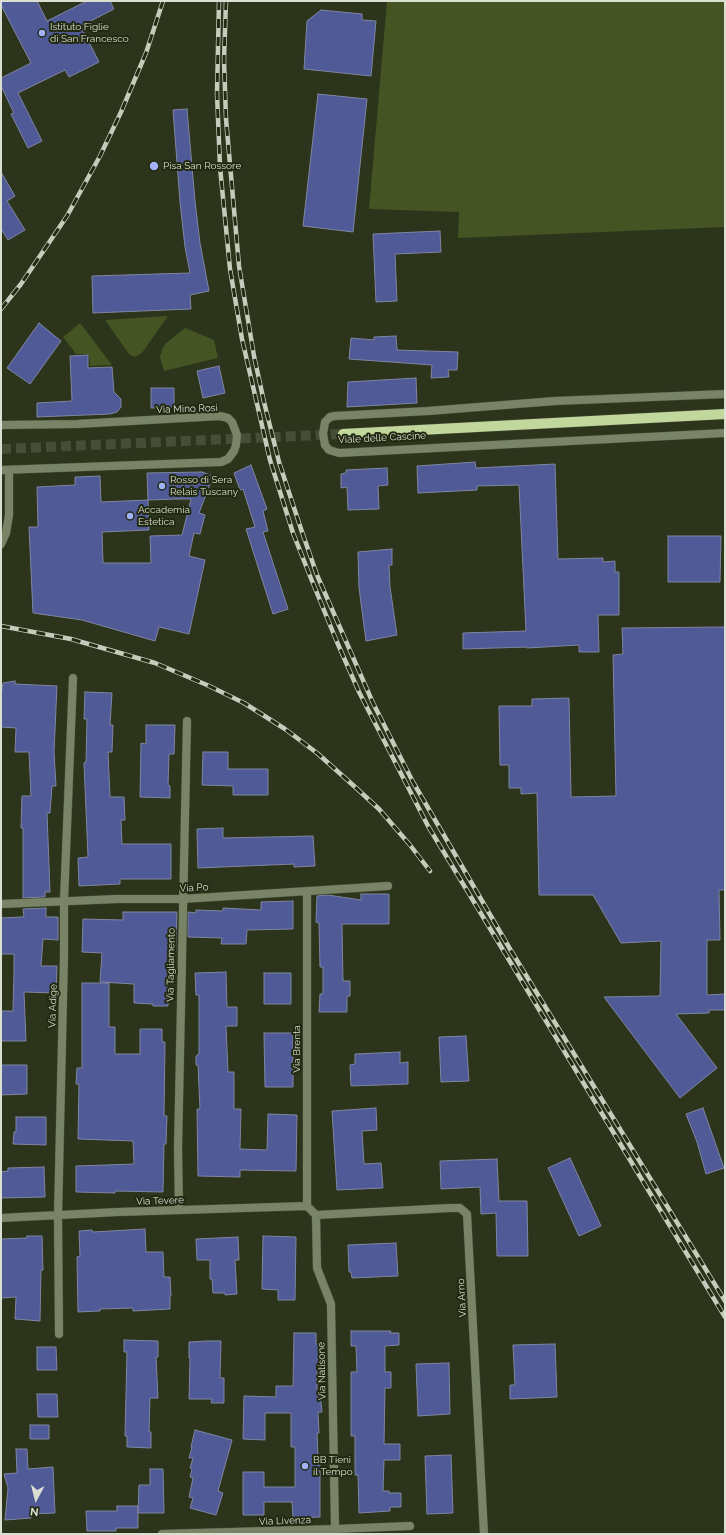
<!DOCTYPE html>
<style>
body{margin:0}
#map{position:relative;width:726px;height:1535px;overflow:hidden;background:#2c341c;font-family:Raleway,sans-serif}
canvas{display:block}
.frame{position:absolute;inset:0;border:2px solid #dadfd1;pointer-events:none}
.north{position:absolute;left:16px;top:1479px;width:40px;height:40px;-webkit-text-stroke:3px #222a12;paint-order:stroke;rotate:187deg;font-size:11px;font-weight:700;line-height:16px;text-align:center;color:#dadfd1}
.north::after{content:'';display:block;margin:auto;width:14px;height:18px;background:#dadfd1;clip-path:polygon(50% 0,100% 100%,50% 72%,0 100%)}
</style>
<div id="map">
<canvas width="726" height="1535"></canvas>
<div class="frame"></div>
<div class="north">N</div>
</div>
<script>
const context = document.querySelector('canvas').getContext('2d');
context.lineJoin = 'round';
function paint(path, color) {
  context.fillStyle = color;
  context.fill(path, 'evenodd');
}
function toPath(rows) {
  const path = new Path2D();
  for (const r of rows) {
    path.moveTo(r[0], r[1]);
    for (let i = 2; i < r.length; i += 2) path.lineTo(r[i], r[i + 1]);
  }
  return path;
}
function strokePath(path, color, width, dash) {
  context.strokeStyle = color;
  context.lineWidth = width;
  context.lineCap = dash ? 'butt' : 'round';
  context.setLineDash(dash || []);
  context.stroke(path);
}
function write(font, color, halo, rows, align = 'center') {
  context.font = font + ' Raleway,sans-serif';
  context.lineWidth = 4;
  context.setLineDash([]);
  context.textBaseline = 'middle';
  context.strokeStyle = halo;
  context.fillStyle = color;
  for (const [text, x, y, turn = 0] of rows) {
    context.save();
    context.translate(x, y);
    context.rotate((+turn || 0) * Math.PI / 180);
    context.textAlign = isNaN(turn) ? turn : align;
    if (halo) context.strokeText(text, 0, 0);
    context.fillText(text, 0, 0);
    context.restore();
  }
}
paint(toPath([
 [387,1,725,1,725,227,458,238,459,212,369,209],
 [168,316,142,353,135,357,129,354,105,320],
 [80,323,112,365,90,366,89,354,76,354,63,337],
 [185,328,214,340,218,358,164,371,160,357,162,350,165,344]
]), '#445422');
const building = toPath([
 [1,1,37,1,47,21,87,1,110,1,114,9,81,26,99,62,69,77,65,70,18,93,42,141,28,148,11,114,14,113,1,86,1,78,31,63,1,5,1,1],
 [321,10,362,14,362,20,376,21,371,76,304,69,307,21,321,10],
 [318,94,367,99,353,232,303,226,318,94],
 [187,109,195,201,200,243,209,291,190,295,191,309,93,313,92,276,190,273,185,247,180,202,173,110,187,109],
 [1,172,15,196,7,201,25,230,8,240,1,229,1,172],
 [440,231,441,252,395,254,397,301,376,302,373,234,440,231],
 [39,323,61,341,30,384,7,368,39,323],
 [396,336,397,350,458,352,457,370,448,370,449,377,431,378,432,365,349,359,351,338,374,340,374,337,396,336],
 [88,355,88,368,112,367,114,392,121,399,121,407,117,412,110,414,37,417,37,403,72,401,70,356,88,355],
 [219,366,225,393,203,398,197,371,219,366],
 [416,378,417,403,347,407,348,382,416,378],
 [151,388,174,388,174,407,151,408,151,388],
 [475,462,476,468,555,464,558,559,603,558,603,562,615,561,615,572,619,572,619,615,598,615,599,652,579,652,579,645,527,648,527,647,463,649,463,633,526,631,519,485,477,486,477,490,418,493,417,466,475,462],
 [251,465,267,509,263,511,268,531,263,532,288,609,273,614,246,529,255,527,243,489,240,490,234,473,251,465],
 [387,468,388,485,378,486,379,509,348,510,347,487,341,488,341,474,346,473,346,470,387,468],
 [202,472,213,476,199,513,205,515,200,534,194,533,189,556,205,560,189,634,159,627,155,641,82,620,33,613,29,527,38,527,37,487,75,485,75,477,100,476,101,502,148,500,147,473,202,472],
 [177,499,191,499,182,535,150,536,151,563,103,563,102,532,149,530,148,500,177,499],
 [668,536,721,536,720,582,668,582,668,536],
 [392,549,392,565,389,565,390,587,397,635,366,641,359,588,358,552,392,549],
 [725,627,725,890,719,890,720,940,707,940,707,995,725,994,725,1010,709,1010,709,1013,676,1014,717,1068,680,1098,604,997,660,996,661,941,621,943,593,895,539,895,537,793,521,794,521,788,509,788,509,765,500,765,499,706,532,706,532,699,569,698,571,797,616,796,613,655,623,654,622,628,725,627],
 [15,681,15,684,57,686,54,752,56,786,52,786,50,813,47,813,50,892,45,892,45,897,23,898,23,828,21,828,22,796,31,796,29,752,15,752,16,728,1,727,1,695,3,683,15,681],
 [85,692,112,693,110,725,113,725,112,752,108,752,110,797,124,797,125,820,121,820,122,844,171,844,171,879,120,879,120,884,79,886,78,858,88,857,84,763,86,762,87,719,84,719,85,692],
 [146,725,175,725,174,754,169,754,168,785,170,786,170,798,140,797,141,743,146,744,146,725],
 [203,752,228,752,228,769,268,769,268,795,233,795,233,786,202,785,203,752],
 [223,828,223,838,313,836,315,866,294,867,294,864,198,868,197,829,223,828],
 [361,894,389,894,389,924,342,924,343,981,350,981,350,996,347,996,347,1012,319,1012,320,994,323,994,323,967,320,967,319,923,316,922,317,896,328,895,361,900,361,894],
 [293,901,293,929,247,930,246,944,221,944,222,938,188,937,188,912,196,913,196,910,223,911,223,908,261,910,261,902,293,901],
 [46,908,46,917,58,917,58,940,43,939,41,966,57,966,56,993,24,992,26,1041,1,1041,1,1011,13,1011,14,973,14,954,1,954,1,918,22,917,24,916,23,909,46,908],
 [123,912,177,912,175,968,168,967,168,1006,153,1006,153,1004,134,1003,134,984,100,982,102,953,82,952,83,919,123,920,123,912],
 [226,972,227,1007,237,1007,237,1026,226,1026,228,1072,234,1072,234,1109,241,1109,240,1149,267,1150,268,1114,297,1115,296,1171,240,1170,240,1177,198,1176,197,1109,200,1109,198,1065,196,1065,196,1056,199,1054,199,995,196,995,195,973,226,972],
 [264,973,291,973,291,1004,264,1004,264,973],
 [82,983,109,983,109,1027,115,1027,115,1054,140,1054,140,1029,162,1029,162,1042,165,1042,164,1116,167,1116,166,1144,164,1144,163,1192,115,1191,115,1193,76,1192,76,1166,134,1164,133,1141,78,1139,79,1084,76,1084,77,1068,82,1068,82,983],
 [264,1033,293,1033,293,1087,265,1087,264,1033],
 [466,1036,469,1081,441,1082,439,1037,466,1036],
 [400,1052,400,1063,408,1062,408,1084,351,1086,350,1065,355,1064,355,1054,400,1052],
 [1,1065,27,1065,27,1094,1,1095,1,1065],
 [376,1108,377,1130,362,1131,364,1164,381,1163,383,1188,337,1190,332,1111,376,1108],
 [703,1108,724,1168,706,1174,697,1142,686,1114,703,1108],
 [16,1117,46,1117,46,1145,13,1144,14,1132,16,1132,16,1117],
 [570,1158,601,1226,579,1236,548,1168,570,1158],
 [497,1159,499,1201,527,1201,528,1256,497,1256,496,1213,481,1214,480,1187,441,1189,440,1161,497,1159],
 [44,1167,45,1197,1,1198,1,1172,8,1171,8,1168,44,1167],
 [145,1229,146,1252,163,1252,164,1277,170,1277,171,1296,170,1296,170,1309,133,1311,133,1308,100,1309,100,1311,78,1312,77,1257,80,1256,79,1231,92,1230,93,1232,145,1229],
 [27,1236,42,1236,43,1270,41,1270,40,1321,15,1319,16,1297,1,1298,1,1239,27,1238,27,1236],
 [263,1236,296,1237,295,1300,278,1300,278,1290,262,1289,263,1236],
 [238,1237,239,1260,235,1260,237,1294,225,1295,225,1293,213,1293,212,1279,210,1279,210,1260,197,1260,196,1239,238,1237],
 [396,1243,398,1276,352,1278,351,1272,349,1272,348,1245,396,1243],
 [351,1331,391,1331,390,1333,399,1333,399,1345,385,1346,385,1372,391,1372,391,1388,385,1388,384,1444,400,1444,400,1460,384,1460,383,1491,389,1491,389,1493,401,1493,401,1507,390,1507,390,1511,359,1513,358,1475,355,1475,355,1436,351,1436,351,1372,357,1372,356,1346,351,1346,351,1331],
 [294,1333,316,1333,316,1344,319,1344,319,1367,317,1367,317,1392,320,1392,322,1412,318,1412,319,1433,317,1433,318,1457,320,1457,320,1517,293,1518,292,1502,264,1502,264,1515,243,1515,243,1472,264,1472,264,1487,295,1487,295,1447,291,1447,291,1413,265,1413,265,1440,243,1439,244,1396,276,1397,276,1386,293,1386,294,1333],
 [124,1340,158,1341,158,1357,156,1357,158,1398,150,1398,149,1432,151,1432,151,1448,127,1447,127,1436,125,1436,127,1352,124,1352,124,1340],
 [207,1341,221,1341,220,1378,224,1378,224,1403,211,1403,212,1399,189,1399,190,1358,189,1358,189,1342,207,1341],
 [555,1344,557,1397,510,1399,510,1385,515,1385,513,1345,555,1344],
 [37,1347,56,1347,57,1370,37,1370,37,1347],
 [449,1363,450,1414,418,1416,416,1364,449,1363],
 [37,1394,57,1394,58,1417,38,1417,37,1394],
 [30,1425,49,1425,49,1439,30,1439,30,1425],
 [195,1430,232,1440,218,1491,223,1493,216,1515,190,1508,193,1498,189,1497,193,1478,190,1477,192,1469,190,1468,193,1458,189,1458,192,1447,191,1447,195,1430],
 [16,1449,27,1449,28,1469,53,1467,55,1513,31,1514,31,1518,5,1520,8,1488,4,1474,17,1473,16,1449],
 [451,1455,453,1513,427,1514,425,1456,451,1455],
 [150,1469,163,1469,164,1513,138,1513,139,1485,150,1485,150,1469],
 [117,1506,138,1506,138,1528,116,1528,116,1531,87,1531,86,1511,117,1511,117,1506]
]);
paint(building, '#505a97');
strokePath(building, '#7f86a1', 1);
strokePath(toPath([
 [1,449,343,434]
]), '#464e37', 10, [10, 5]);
const minor = toPath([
 [725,394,555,401,428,411,335,416,330,417,325,422,323,434,325,445,329,450,339,453,725,433],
 [1,425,77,424,220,416,228,418,232,422,237,435,236,445,234,451,228,459,221,462,1,470],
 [1,544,6,533,9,515,9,470],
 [1,904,117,899,182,899,388,886],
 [307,1206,307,891],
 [179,1210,178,1148,187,721],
 [316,1215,450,1208,460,1208,467,1214,484,1534],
 [316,1215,317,1268,331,1304,335,1529],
 [1,1218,118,1212,307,1206,316,1215],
 [59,1334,58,1215,64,956,64,901,73,678],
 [162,1534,335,1529,410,1526]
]);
const primary = toPath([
 [343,434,725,414]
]);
strokePath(minor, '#484f39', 9);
strokePath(primary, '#484f39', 11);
strokePath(minor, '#798467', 8);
strokePath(primary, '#c1d79c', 10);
const rail = toPath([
 [219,1,217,94,220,167,230,269,242,339,270,460,293,533,310,576,337,642,359,692,428,826,725,1317],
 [226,1,224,60,226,119,239,266,254,356,264,402,279,462,301,529,317,575,373,703,413,782,510,949,725,1301],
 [1,309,21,284,67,216,100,156,121,112,146,53,163,1],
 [1,626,71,639,155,663,207,685,244,703,285,729,317,753,354,786,379,809,410,845,430,871]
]);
strokePath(rail, '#c6ccbc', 4.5);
strokePath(rail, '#222a12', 3, [9]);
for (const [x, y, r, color] of [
 [42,33,4,"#a3b2fd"],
 [154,166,5,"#a3b2fd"],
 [162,486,4,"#a3b2fd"],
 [130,516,4,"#a3b2fd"],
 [305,1466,4,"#a3b2fd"]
]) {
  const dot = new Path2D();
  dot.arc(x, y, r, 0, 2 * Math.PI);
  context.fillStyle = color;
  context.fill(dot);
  strokePath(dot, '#222a12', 1.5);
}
write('10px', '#dadfd1', '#222a12', [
 ["Istituto Figlie",50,27],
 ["di San Francesco",50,39],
 ["Pisa San Rossore",163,166],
 ["Rosso di Sera",170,480],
 ["Relais Tuscany",170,492],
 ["Accademia",138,510],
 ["Estetica",138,522],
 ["BB Tieni",313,1460],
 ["il Tempo",313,1472]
], 'left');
write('10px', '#dadfd1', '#222a12', [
 ["Via Mino Rosi",187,409,-2],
 ["Viale delle Cascine",382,438,-3],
 ["Via Po",194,888,-3],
 ["Via Tagliamento",171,965,-89],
 ["Via Adige",53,1006,-88],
 ["Via Brenta",297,1049,-90],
 ["Via Tevere",160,1201,-2],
 ["Via Arno",462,1298,-93],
 ["Via Natisone",322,1371,-91],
 ["Via Livenza",285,1521,-2]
]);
</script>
